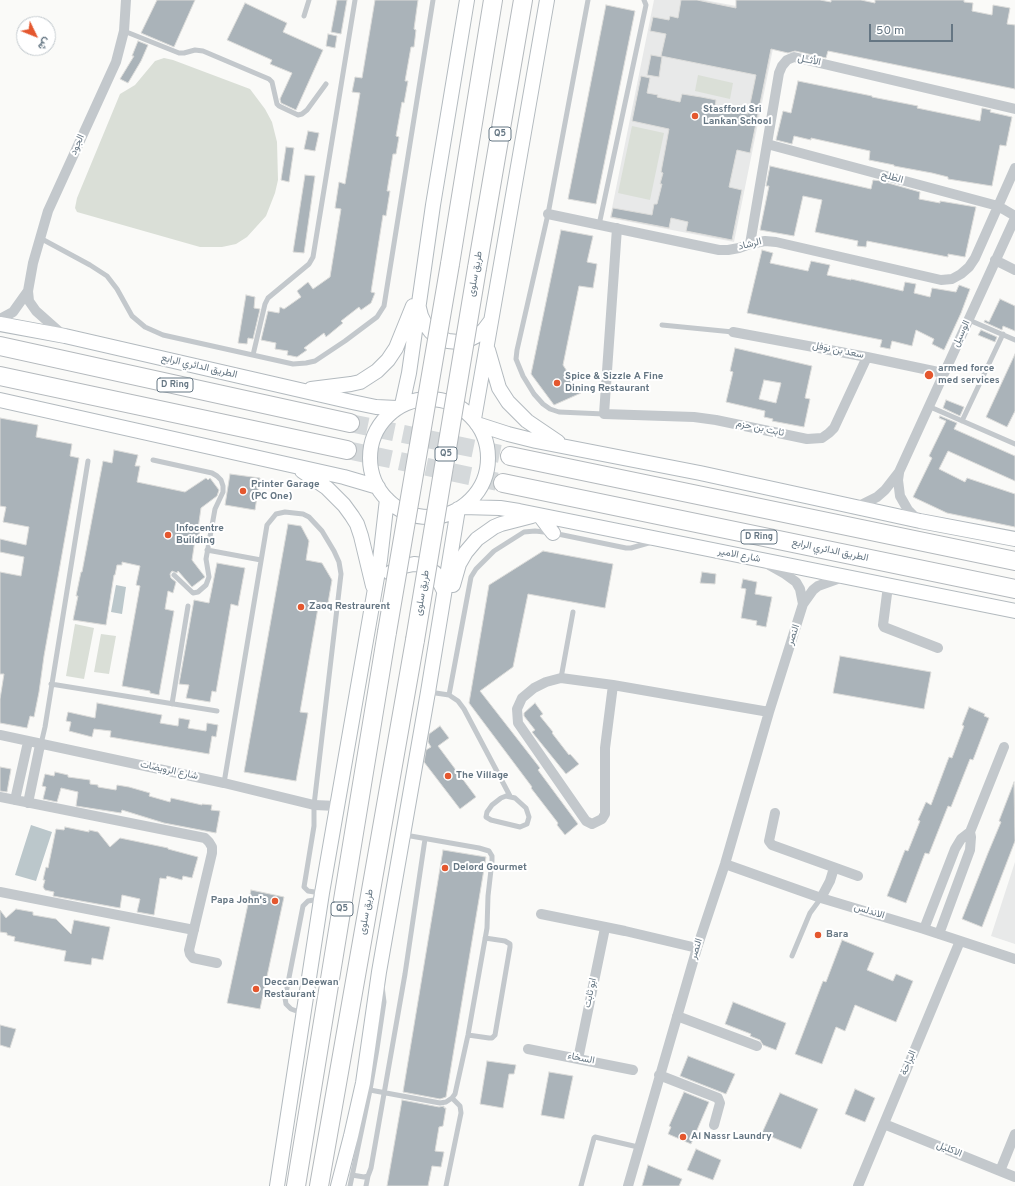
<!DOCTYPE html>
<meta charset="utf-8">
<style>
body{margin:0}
#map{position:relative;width:1015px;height:1186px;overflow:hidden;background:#fafaf8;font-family:Overpass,Vazirmatn,sans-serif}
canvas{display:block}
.north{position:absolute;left:16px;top:16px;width:40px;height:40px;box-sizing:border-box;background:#fff;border:1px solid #c1c8cd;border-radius:50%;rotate:133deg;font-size:11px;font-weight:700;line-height:16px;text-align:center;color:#657683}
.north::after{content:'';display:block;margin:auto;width:14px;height:18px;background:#e4572e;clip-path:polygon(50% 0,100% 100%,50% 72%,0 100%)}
.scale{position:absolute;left:869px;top:24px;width:84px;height:18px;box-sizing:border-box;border:2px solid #657683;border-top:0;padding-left:5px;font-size:12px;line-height:14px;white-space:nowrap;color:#657683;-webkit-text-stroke:3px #fff;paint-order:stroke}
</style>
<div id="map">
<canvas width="1015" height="1186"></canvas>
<div class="north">ش</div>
<div class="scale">50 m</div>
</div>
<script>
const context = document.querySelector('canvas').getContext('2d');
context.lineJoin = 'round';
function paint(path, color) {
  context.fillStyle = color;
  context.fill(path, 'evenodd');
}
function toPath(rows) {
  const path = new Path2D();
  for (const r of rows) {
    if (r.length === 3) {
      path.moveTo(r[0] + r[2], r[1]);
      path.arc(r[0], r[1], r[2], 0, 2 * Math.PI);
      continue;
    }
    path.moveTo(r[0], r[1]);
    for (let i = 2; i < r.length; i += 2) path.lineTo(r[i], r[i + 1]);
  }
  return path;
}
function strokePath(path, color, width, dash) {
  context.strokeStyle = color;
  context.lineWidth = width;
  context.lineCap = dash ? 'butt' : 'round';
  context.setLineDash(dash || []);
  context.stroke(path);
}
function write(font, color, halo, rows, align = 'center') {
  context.font = font + ' Overpass,Vazirmatn,sans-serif';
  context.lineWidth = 4;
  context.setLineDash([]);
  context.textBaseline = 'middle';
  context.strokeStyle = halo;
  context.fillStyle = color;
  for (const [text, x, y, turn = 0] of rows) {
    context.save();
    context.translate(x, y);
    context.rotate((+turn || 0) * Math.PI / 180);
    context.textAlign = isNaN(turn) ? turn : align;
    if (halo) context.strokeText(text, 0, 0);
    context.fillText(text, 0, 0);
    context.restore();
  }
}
paint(toPath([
 [654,0,704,0,780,14,734,242,610,218],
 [1015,862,1015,944,991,936]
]), '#e8e9e9');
paint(toPath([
 [164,58,173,60,250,89,265,109,272,122,277,142,278,180,275,193,266,216,247,237,236,244,222,247,200,247,77,212,75,208,77,198,120,94,135,85,155,61],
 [698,75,733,83,730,99,695,91],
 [632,126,664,133,650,200,618,193],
 [75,624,94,628,84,679,66,676],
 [101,634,116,636,109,674,94,672]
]), '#dadfd7');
paint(toPath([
 [116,585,126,587,122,614,111,612],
 [31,825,52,832,36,881,15,875]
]), '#bbc7cb');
const building = toPath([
 [157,0,195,0,174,47,141,33,157,0],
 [337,0,347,0,341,34,331,32,337,0],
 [375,0,418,0,414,29,416,30,414,47,411,47,405,81,408,81,404,103,402,102,396,136,399,137,396,154,393,154,387,191,390,191,386,216,383,215,371,292,375,293,371,303,361,310,359,307,341,321,343,323,326,337,324,333,304,348,307,350,297,357,287,355,288,351,275,349,276,343,261,340,268,311,279,313,280,307,284,309,301,297,297,291,308,282,313,289,330,277,341,209,335,208,339,182,345,184,360,93,352,92,355,77,362,78,375,0],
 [681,0,697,0,736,8,736,0,820,0,831,2,831,0,861,0,875,3,875,0,964,0,964,2,973,3,972,11,992,15,993,5,1010,8,1007,24,1015,25,1015,89,828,51,826,58,795,51,788,53,771,49,750,153,737,150,729,187,742,190,732,240,686,231,688,222,671,218,669,228,611,217,613,208,652,215,654,204,657,204,662,184,660,184,663,173,661,172,669,129,632,121,641,76,650,78,647,93,658,95,657,97,680,102,682,94,701,97,716,100,715,107,748,114,756,75,661,56,666,34,650,31,653,17,669,20,670,16,678,18,681,0],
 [245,3,287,23,283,32,323,50,296,110,281,103,280,99,292,73,270,64,272,60,227,40,245,3],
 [606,5,635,11,596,204,568,199,606,5],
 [328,34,337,36,335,48,326,46,328,34],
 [138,41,148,45,141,61,128,83,120,79,134,56,132,56,138,41],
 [651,55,662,57,659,77,647,75,651,55],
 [798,81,872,96,872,97,918,106,917,108,980,121,982,108,991,110,990,112,1012,117,1006,146,1000,145,992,186,948,179,948,177,932,173,894,166,894,165,869,160,870,151,811,138,811,140,794,136,792,144,776,140,783,111,791,113,798,81],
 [308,131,319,133,315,151,304,149,308,131],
 [286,147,294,148,289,182,281,180,286,147],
 [770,166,871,189,873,180,881,181,920,192,919,199,940,203,940,201,976,207,965,257,948,254,948,257,867,241,866,247,857,246,858,241,815,232,822,200,803,196,794,236,760,230,769,186,766,186,770,166],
 [305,175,315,176,304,253,293,252,305,175],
 [561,230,593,236,587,262,597,264,593,288,579,286,563,365,581,393,554,405,531,374,561,230],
 [762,250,773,253,770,263,808,271,811,261,830,265,827,275,851,280,851,279,903,291,905,282,916,284,914,293,930,297,932,288,956,292,959,285,970,289,961,313,944,350,932,344,934,339,916,330,912,346,892,341,890,349,880,347,882,340,747,313,762,250],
 [246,295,255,297,254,308,260,309,253,339,248,338,247,344,238,343,246,295],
 [1000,299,1015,306,1015,331,1003,326,1002,330,984,322,985,320,989,322,1000,299],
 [981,330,997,337,995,342,978,335,981,330],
 [735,348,812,366,805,398,810,399,804,427,772,421,773,419,764,417,765,411,726,402,733,372,730,371,735,348],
 [764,380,781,383,776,403,759,399,764,380],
 [1015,354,1015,411,1007,427,986,417,1015,354],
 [946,400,964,407,960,416,943,408,946,400],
 [940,416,957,423,954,429,1015,456,1015,481,948,451,939,469,965,482,967,478,1015,494,1015,527,947,513,913,497,932,458,929,456,946,421,939,418,940,416],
 [0,418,38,425,36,437,72,444,70,456,79,458,44,656,39,692,34,717,30,716,27,728,0,723,0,699,4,674,0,674,0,572,21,576,24,557,0,552,0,539,26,545,29,527,3,522,6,507,0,506,0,418],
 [114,450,138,455,135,466,140,466,137,482,185,492,206,478,208,480,210,478,219,490,217,496,201,508,198,529,200,529,198,541,195,540,192,560,205,577,192,587,178,571,177,573,172,571,170,574,171,578,176,582,173,593,168,591,165,609,174,611,159,695,150,693,150,691,122,686,140,586,136,585,140,566,122,562,122,565,117,565,115,575,114,575,106,625,73,620,78,596,76,596,81,572,82,572,103,461,112,463,114,450],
 [230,474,260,478,255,510,225,505,230,474],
 [288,524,301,526,309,541,306,560,322,563,332,580,328,603,319,602,300,712,308,713,296,781,244,772,288,524],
 [543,551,613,564,605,608,528,594,513,667,480,691,540,768,538,770,578,824,565,835,557,825,558,823,531,788,532,787,469,703,489,585,543,551],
 [217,563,245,568,238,606,231,604,216,692,212,691,210,702,186,698,189,685,179,684,194,600,209,603,217,563],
 [702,572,716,574,715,584,700,583,702,572],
 [743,579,757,582,755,594,772,597,766,627,756,625,757,621,741,618,746,589,741,588,743,579],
 [840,656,931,672,924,709,833,693,840,656],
 [97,703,162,715,160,723,178,726,179,718,190,720,188,728,206,731,207,723,218,725,216,737,212,736,209,754,110,737,111,731,94,729,92,737,69,731,71,722,66,721,68,712,95,718,97,703],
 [535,703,543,714,540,716,553,732,552,733,569,755,570,754,579,764,566,774,532,732,535,730,524,716,524,713,535,703],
 [969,707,985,714,984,716,989,718,973,760,970,759,951,807,948,806,929,854,925,853,906,903,887,896,905,850,908,851,920,821,918,820,926,802,931,805,949,757,952,758,964,726,962,725,969,707],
 [440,726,449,738,438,746,476,797,460,809,424,762,426,750,431,747,428,742,429,734,440,726],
 [0,767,11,769,7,792,0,791,0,767],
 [55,772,68,775,68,777,90,780,90,784,98,785,98,787,116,790,117,785,129,787,150,793,149,796,170,802,171,798,202,805,202,804,212,805,211,810,220,811,216,833,164,823,122,810,121,813,76,806,78,792,61,788,57,802,43,799,46,787,42,786,45,774,54,776,55,772],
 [1014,782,1015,841,982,927,962,919,988,853,1001,822,999,821,1014,782],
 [65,827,89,832,89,830,98,832,110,847,120,838,168,848,168,849,198,857,192,878,183,876,182,880,167,876,166,879,160,878,154,915,137,912,140,899,122,895,120,908,53,896,54,892,45,890,43,887,45,880,43,880,46,867,48,868,56,829,64,830,65,827],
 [443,850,486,857,446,1097,440,1099,403,1092,443,850],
 [251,890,284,897,260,1009,227,1003,251,890],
 [16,909,33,912,33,915,56,919,71,934,74,920,110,927,103,960,92,958,91,965,64,961,66,951,14,941,15,937,7,935,7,933,0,932,0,910,6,918,16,909],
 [842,940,874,953,867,970,893,981,896,974,913,981,896,1022,855,1005,845,1031,836,1027,822,1064,795,1054,823,981,826,982,842,940],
 [733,1002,786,1023,776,1050,763,1045,760,1040,750,1036,751,1034,725,1024,733,1002],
 [0,1025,16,1029,10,1048,0,1045,0,1025],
 [688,1056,735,1074,726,1094,680,1076,688,1056],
 [487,1061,516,1065,514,1074,509,1074,503,1108,480,1104,487,1061],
 [549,1072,573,1076,564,1119,541,1115,549,1072],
 [855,1089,875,1098,865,1122,845,1114,855,1089],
 [684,1092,709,1102,691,1144,668,1134,671,1127,669,1126,684,1092],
 [780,1093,818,1109,801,1149,762,1133,780,1093],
 [402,1100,439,1107,444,1106,444,1108,446,1108,443,1126,439,1127,435,1151,444,1152,441,1167,432,1166,428,1186,387,1186,402,1100],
 [696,1149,721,1160,713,1180,687,1170,696,1149],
 [648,1165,682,1179,679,1186,642,1186,648,1165]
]);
paint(building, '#aab3b9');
strokePath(building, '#dcdcda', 1);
strokePath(toPath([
 [350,423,510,456],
 [347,450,503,483]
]), '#d5d9db', 18, [18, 9]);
const secondary = toPath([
 [419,308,421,316,425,324,431,332,439,337,448,341,458,342,468,340,476,336,484,330,490,322],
 [0,324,65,336,352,402,376,407,397,408],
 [488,350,499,388,508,402,527,421,558,442],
 [311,389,351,384,360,382,377,371,388,360,396,348,413,306],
 [429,458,59],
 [0,400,344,477,378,487],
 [402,405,409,373,433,205,467,0],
 [474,419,547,0],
 [477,424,508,434,536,441,700,473,920,521,1015,539],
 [302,471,327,488,344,505,352,516,357,524,361,536,373,586],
 [462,507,500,508,519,511,1015,611],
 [540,516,553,533],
 [390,573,404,566,414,564,423,565,435,573,444,591],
 [453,585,459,564,466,552,477,539,494,527,501,524,532,516],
 [277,1186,322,893,380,560,387,499],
 [338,1186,351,1136,363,1083,379,972,428,692,458,509]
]);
const highway = toPath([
 [450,264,493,0],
 [477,268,523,0],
 [0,346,350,423],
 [0,376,347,450],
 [510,456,1015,561],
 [503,483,1015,589],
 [296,1186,387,632],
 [319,1186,415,640]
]);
strokePath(secondary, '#b3babf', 16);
strokePath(highway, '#b4b9bd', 20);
strokePath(toPath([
 [588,0,548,214,517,350,516,359,523,376,534,394,543,404,550,409,559,412,604,414],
 [304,16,309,0],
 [124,31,179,53,184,53,195,50,203,51,269,79,272,82,277,104,279,106,298,115,302,114,307,110,326,84],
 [599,225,646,5,644,0],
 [40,238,90,265,107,276,117,289,132,316,145,327,163,335,293,364,306,363,315,361,345,341,377,317,384,306,433,0],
 [969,320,1015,340],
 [662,325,733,332],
 [253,355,265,304,268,298,309,264,313,257,355,0],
 [928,406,1015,444],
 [962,421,1003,334],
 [153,460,212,473,217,476,221,480,223,486,223,492,215,509,206,559,209,577,206,585,198,592,193,593,174,575],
 [207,550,261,560],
 [561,678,573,612],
 [51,684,217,711],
 [429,692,449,695,458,701,464,709,510,796],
 [449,695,471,577,476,569,494,551,524,532,535,531,553,533,626,548,631,548,652,542],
 [172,704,188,606],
 [41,744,45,727,88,461],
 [224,783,267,525,276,514,285,512,303,514,309,517,322,531,334,551,339,562,341,574,314,805,314,826,304,887,308,891,321,893],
 [506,796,515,798,526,808,529,817,527,824,520,827,491,820,486,817,487,812,492,805,501,798,506,796],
 [792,956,810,913,821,898],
 [302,1013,291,1009,286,1004,285,998,303,906,308,901,320,899],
 [468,1035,489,1038,492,1038,495,1035,510,947,510,944,505,941,485,938],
 [370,1090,440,1103,446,1102,452,1098,455,1094,468,1035,487,928,488,896,492,861,492,856,489,851,479,848,405,835],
 [352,1175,364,1177,368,1176,371,1168,405,974,425,839],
 [350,1186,370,1090,377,1049,384,1002,382,986],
 [366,1186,368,1176],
 [446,1186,461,1113,460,1106,452,1098],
 [581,1186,594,1138,595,1137,638,1147]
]), '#c3c8cc', 5);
strokePath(toPath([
 [767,144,998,206,1015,216],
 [548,214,719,250,728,250,739,248,750,244,765,241,776,242,941,280,952,279,961,274,969,267,975,258,1015,168],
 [617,228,604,414,694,417,716,420,807,439,822,438,829,433,834,428,867,357],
 [750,244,779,73,782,66,787,60,794,57,1015,109],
 [995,260,1015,270],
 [0,319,13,312,28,291],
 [733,332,867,357,943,373],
 [63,335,36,311,29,301,28,291,33,263,48,211,116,62,124,31,126,0],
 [899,473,898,480,900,496,908,510,918,520],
 [857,507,877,497,885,490,899,472,1015,218],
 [769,565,785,574,796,582,800,589,803,604],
 [888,586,883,625,884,627,938,648],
 [613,685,605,748,605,814,602,819,592,824,586,821,518,723,517,709,522,698,534,688,546,682,561,678,613,685,769,712],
 [0,735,224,783,314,805,337,806],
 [0,797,205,838,209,842,212,847,212,853,189,950,190,954,193,958,217,963],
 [15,800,28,742],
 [28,803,40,745],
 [775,813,769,841,772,845,858,876],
 [725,864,821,898,924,929,1015,959],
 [0,892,194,930],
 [821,898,830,881,834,868],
 [541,914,625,931,697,948],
 [924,929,955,849,961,839,970,832,1004,747],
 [939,934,970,850,971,837,970,832],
 [677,1016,757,1046],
 [528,1049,633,1070],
 [578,1059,605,928],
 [659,1075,718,1098,720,1103,714,1125],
 [884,1124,1015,1177],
 [1000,1171,1015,1134],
 [628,1186,697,948,725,864,769,712,803,604,813,590,818,586,843,577],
 [858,1186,960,941]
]), '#c3c8cc', 10);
strokePath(secondary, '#fff', 14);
strokePath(highway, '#fff', 18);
const highwayBridge = toPath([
 [387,632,450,264],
 [415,640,477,268]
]);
strokePath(highwayBridge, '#b4b9bd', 20, []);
strokePath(highwayBridge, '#fff', 18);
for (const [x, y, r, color] of [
 [695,116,4,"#e4572e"],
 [929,375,5,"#e4572e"],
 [557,383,4,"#e4572e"],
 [243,491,4,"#e4572e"],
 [168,535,4,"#e4572e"],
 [301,607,4,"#e4572e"],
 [448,776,4,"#e4572e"],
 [445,868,4,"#e4572e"],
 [275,901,4,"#e4572e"],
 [818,935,4,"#e4572e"],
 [256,989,4,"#e4572e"],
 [683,1137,4,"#e4572e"]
]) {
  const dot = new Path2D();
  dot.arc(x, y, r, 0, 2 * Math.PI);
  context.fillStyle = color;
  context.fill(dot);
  strokePath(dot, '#fff', 1.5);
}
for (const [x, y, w] of [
 [500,134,22],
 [175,385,36],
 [446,454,22],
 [759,537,36],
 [342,909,22]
]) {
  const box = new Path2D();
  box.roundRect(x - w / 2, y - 7, w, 14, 3);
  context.fillStyle = '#fff';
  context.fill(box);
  strokePath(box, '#657683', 1);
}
write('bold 9px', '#657683', null, [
 ["Q5",500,134],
 ["D Ring",175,385],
 ["Q5",446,454],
 ["D Ring",759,537],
 ["Q5",342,909]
]);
write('10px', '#657683', '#fff', [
 ["الأثــل",809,61,12],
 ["الجود",78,145,-66],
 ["الطلح",892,178,15],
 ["الرشاد",750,245,-14],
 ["طريق سلوى",476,274,-80],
 ["الوسيل",962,334,-65],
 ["سعد بن نوفل",838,351,11],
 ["الطريق الدائري الرابع",199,367,13],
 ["ثابت بن حزم",760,429,12],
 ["الطريق الدائري الرابع",830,551,12],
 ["شارع الامير",739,556,11],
 ["طريق سلوى",423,593,-80],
 ["النصر",794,635,-72],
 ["شارع الرويضات",169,771,12],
 ["طريق سلوى",367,912,-80],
 ["الاندلس",869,912,17],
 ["النصر",697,949,-73],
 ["ابو ثابت",591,993,-78],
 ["السخاء",581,1059,11],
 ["البراحة",909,1063,-67],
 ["الاكليل",949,1150,22]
]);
write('bold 10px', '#657683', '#fff', [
 ["Stasfford Sri",703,110],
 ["Lankan School",703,122],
 ["armed force",938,369],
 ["med services",938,381],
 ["Spice & Sizzle A Fine",565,377],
 ["Dining Restaurant",565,389],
 ["Printer Garage",251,485],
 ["(PC One)",251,497],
 ["Infocentre",176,529],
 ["Building",176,541],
 ["Zaoq Restraurent",309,607],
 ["The Village",456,776],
 ["Delord Gourmet",453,868],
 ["Papa John's",267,901,"right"],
 ["Bara",826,935],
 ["Deccan Deewan",264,983],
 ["Restaurant",264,995],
 ["Al Nassr Laundry",691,1137]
], 'left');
</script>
